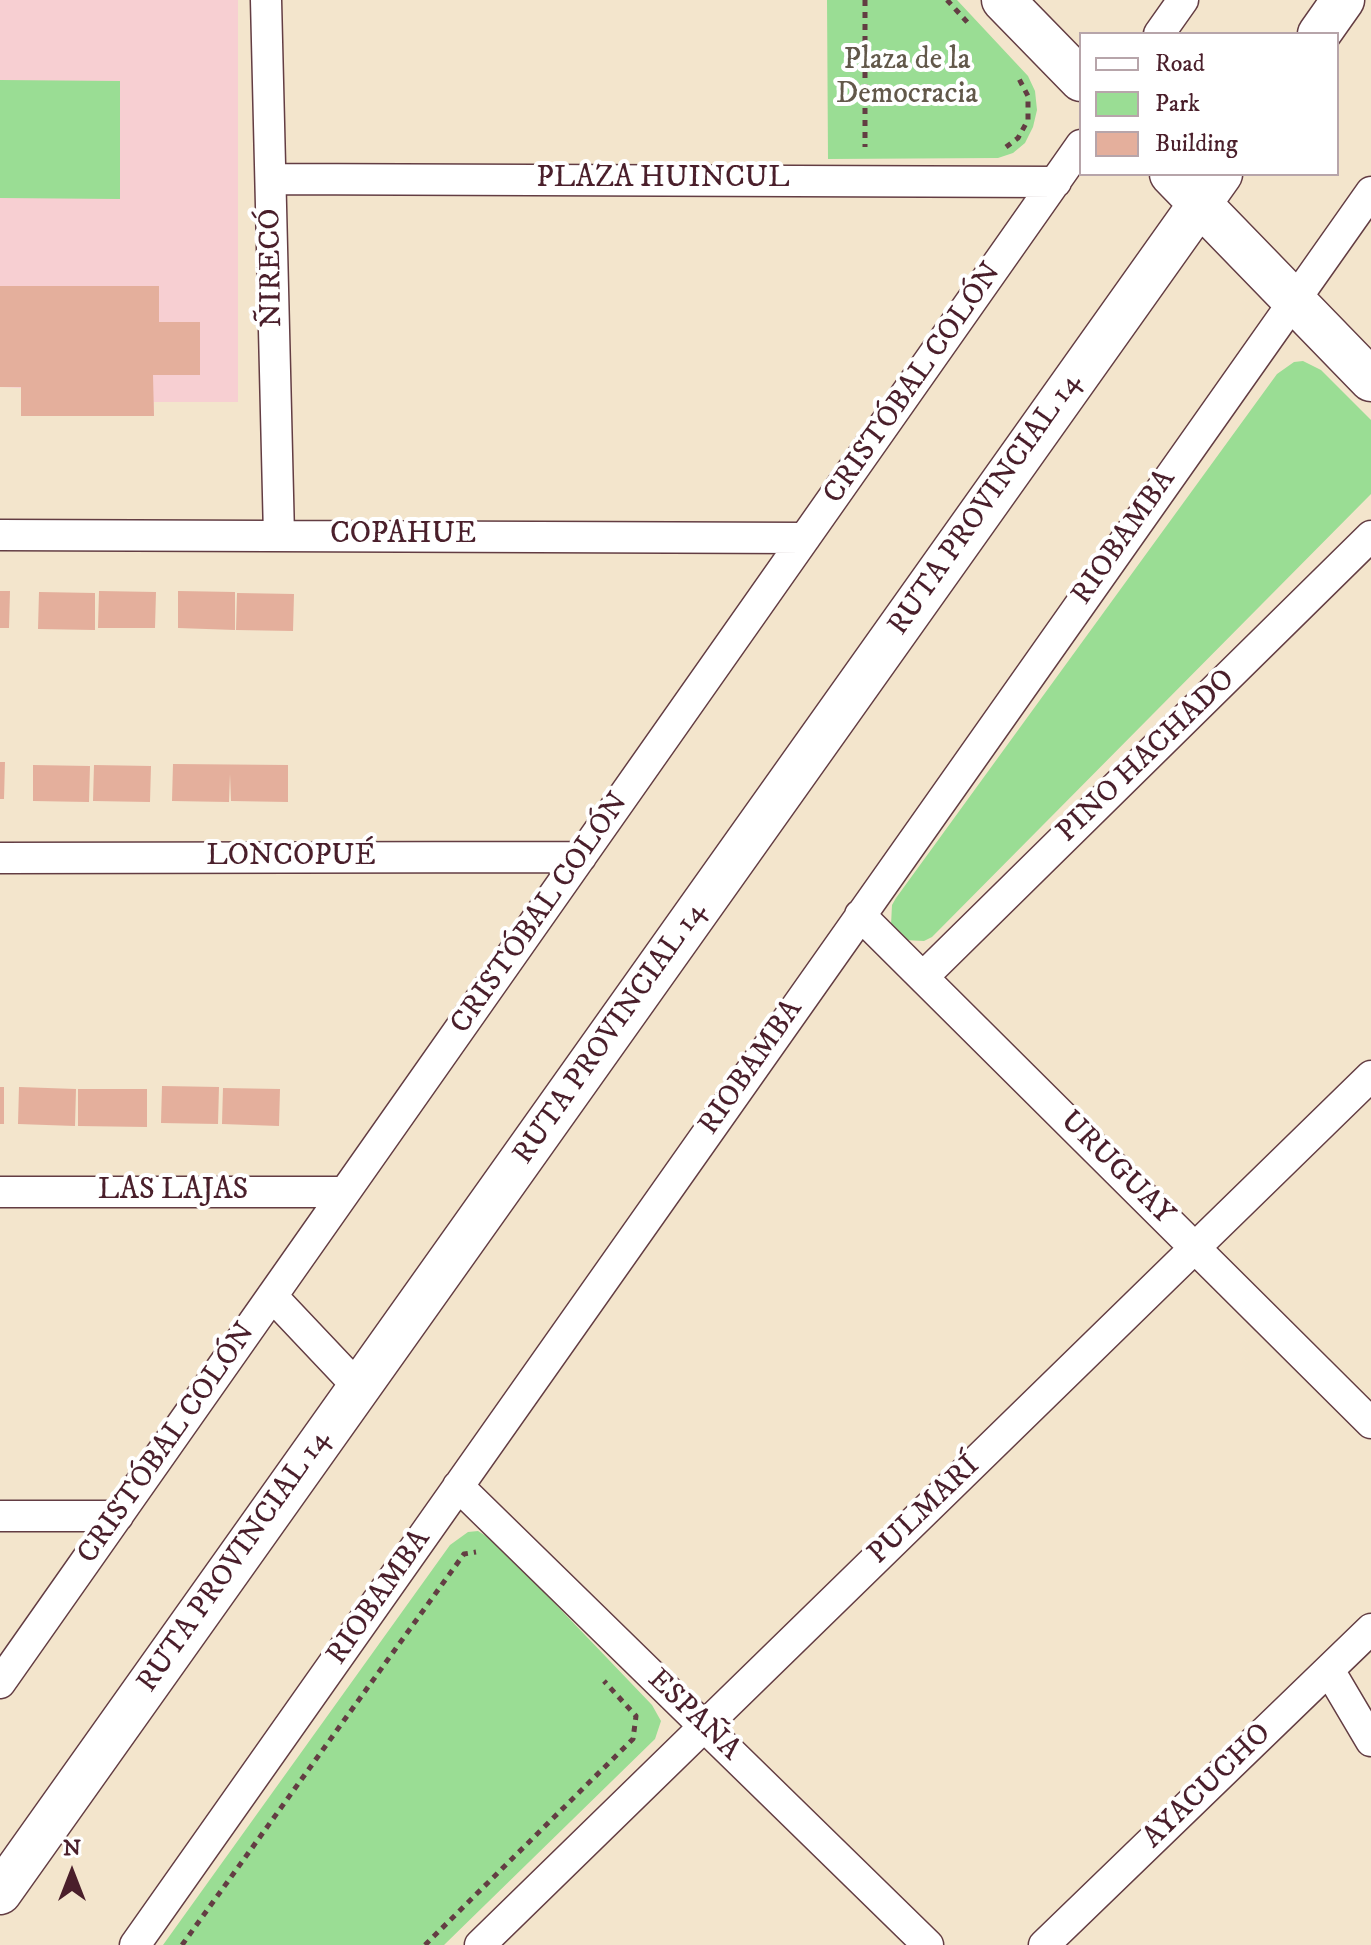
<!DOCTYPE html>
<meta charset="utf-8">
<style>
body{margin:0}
#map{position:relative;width:1371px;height:1945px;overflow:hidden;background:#f3e5cc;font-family:"IM FELL DW Pica",serif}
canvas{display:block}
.legend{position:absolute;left:1079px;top:32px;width:260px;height:144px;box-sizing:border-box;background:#fff;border:2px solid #b7a5aa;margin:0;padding:10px 14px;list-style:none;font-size:24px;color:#4a1f2b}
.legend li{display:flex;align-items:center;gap:16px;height:40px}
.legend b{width:40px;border:2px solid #b7a5aa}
.north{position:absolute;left:32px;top:1833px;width:80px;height:80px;-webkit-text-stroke:6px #fff;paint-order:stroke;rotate:0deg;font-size:22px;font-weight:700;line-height:32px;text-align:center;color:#4a1f2b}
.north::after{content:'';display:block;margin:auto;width:28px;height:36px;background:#4a1f2b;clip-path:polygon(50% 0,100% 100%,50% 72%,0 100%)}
</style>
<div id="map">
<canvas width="1371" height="1945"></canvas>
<ul class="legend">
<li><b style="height:10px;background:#fff"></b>Road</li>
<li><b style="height:22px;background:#9add94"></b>Park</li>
<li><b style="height:22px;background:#e4af9c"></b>Building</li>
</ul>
<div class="north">N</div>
</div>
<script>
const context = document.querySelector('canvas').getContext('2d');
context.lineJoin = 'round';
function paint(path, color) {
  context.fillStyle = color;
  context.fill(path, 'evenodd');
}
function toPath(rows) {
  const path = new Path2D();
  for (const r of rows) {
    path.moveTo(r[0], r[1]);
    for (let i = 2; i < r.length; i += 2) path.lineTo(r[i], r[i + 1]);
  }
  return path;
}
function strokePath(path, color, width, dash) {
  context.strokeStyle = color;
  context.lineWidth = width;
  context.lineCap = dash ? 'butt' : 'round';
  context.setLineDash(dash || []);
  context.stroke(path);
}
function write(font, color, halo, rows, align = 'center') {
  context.font = font + ' "IM FELL DW Pica",serif';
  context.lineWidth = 8;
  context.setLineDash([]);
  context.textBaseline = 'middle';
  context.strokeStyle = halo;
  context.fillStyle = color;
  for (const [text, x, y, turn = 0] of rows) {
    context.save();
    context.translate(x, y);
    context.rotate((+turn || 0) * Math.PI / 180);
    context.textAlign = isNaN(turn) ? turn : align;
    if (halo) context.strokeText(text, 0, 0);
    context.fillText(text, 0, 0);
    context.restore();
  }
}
paint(toPath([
 [0,0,238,0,238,402,154,402,154,416,21,416,21,388,0,387]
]), '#f7cfd2');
paint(toPath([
 [827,0,957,0,1028,76,1035,91,1037,110,1033,127,1025,143,1013,153,998,158,828,159],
 [0,80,120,81,120,199,0,198],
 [1303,361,1321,370,1371,420,1371,494,932,937,924,941,904,940,891,925,892,905,896,898,1277,374,1294,362],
 [478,1531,497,1543,652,1705,661,1721,655,1739,444,1945,163,1945,450,1545,468,1532]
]), '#9add94');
paint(toPath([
 [0,286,159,286,159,322,200,322,200,375,153,375,154,416,21,416,21,387,0,387],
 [0,591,10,591,9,628,0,628],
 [99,591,156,592,155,628,98,628],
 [178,591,235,592,235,630,178,628],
 [39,592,95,593,95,630,38,629],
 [237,593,294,594,293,631,236,630],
 [0,762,5,762,4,799,0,799],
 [173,764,288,765,288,802,231,801,230,774,229,802,172,801],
 [33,765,90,766,89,802,33,801],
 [94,765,151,766,150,802,93,801],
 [162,1086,219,1087,218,1124,161,1123],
 [0,1087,4,1087,4,1124,0,1124],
 [19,1087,76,1089,75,1126,18,1124],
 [223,1088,280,1089,279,1126,222,1124],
 [78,1089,147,1089,147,1127,78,1126]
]), '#e4af9c');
const street = toPath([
 [266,0,279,536],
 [1159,34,1183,0],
 [271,179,1056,182],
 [0,535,805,538],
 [0,858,581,857],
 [860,915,1371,1423],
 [923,977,1371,536],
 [0,1192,345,1192],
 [272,1296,359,1388],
 [458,1486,928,1945],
 [0,1516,118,1516],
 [1329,1670,1371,1741],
 [0,1683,1081,145],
 [135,1945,1371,192],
 [480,1945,1371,1076],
 [1044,1945,1371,1629]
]);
const secondary = toPath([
 [1003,0,1081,80],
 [1319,34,1343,0],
 [1171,174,1371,380],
 [0,1893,1221,174]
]);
strokePath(street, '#633d43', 33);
strokePath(secondary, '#633d43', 45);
strokePath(toPath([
 [865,0,865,147],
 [947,0,968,23],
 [1006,147,1018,138,1028,120,1028,96,1018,77],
 [182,1945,464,1554,476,1552],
 [425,1945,633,1739,636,1716,604,1681]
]), '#633d43', 5, [6, 6]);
strokePath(street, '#fff', 30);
strokePath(secondary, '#fff', 42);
write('30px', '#62584a', '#fff', [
 ["Plaza de la",907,62],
 ["Democracia",907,96]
]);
write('30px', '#4a1f2b', '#fff', [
 ["PLAZA HUINCUL",663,180],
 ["ÑIRECÓ",273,268,-91],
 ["CRISTÓBAL COLÓN",914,384,-55],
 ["RUTA PROVINCIAL 14",986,505,-55],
 ["COPAHUE",403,536],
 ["RIOBAMBA",1125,538,-55],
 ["PINO HACHADO",1147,757,-44],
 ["LONCOPUÉ",291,858],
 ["CRISTÓBAL COLÓN",541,914,-55],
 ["RUTA PROVINCIAL 14",611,1034,-55],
 ["RIOBAMBA",752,1068,-55],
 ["URUGUAY",1116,1169,45],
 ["LAS LAJAS",173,1192],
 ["CRISTÓBAL COLÓN",168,1444,-55],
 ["PULMARÍ",925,1511,-44],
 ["RUTA PROVINCIAL 14",235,1562,-55],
 ["RIOBAMBA",380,1598,-55],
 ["ESPAÑA",693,1716,44],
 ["AYACUCHO",1208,1787,-44]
]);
</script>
